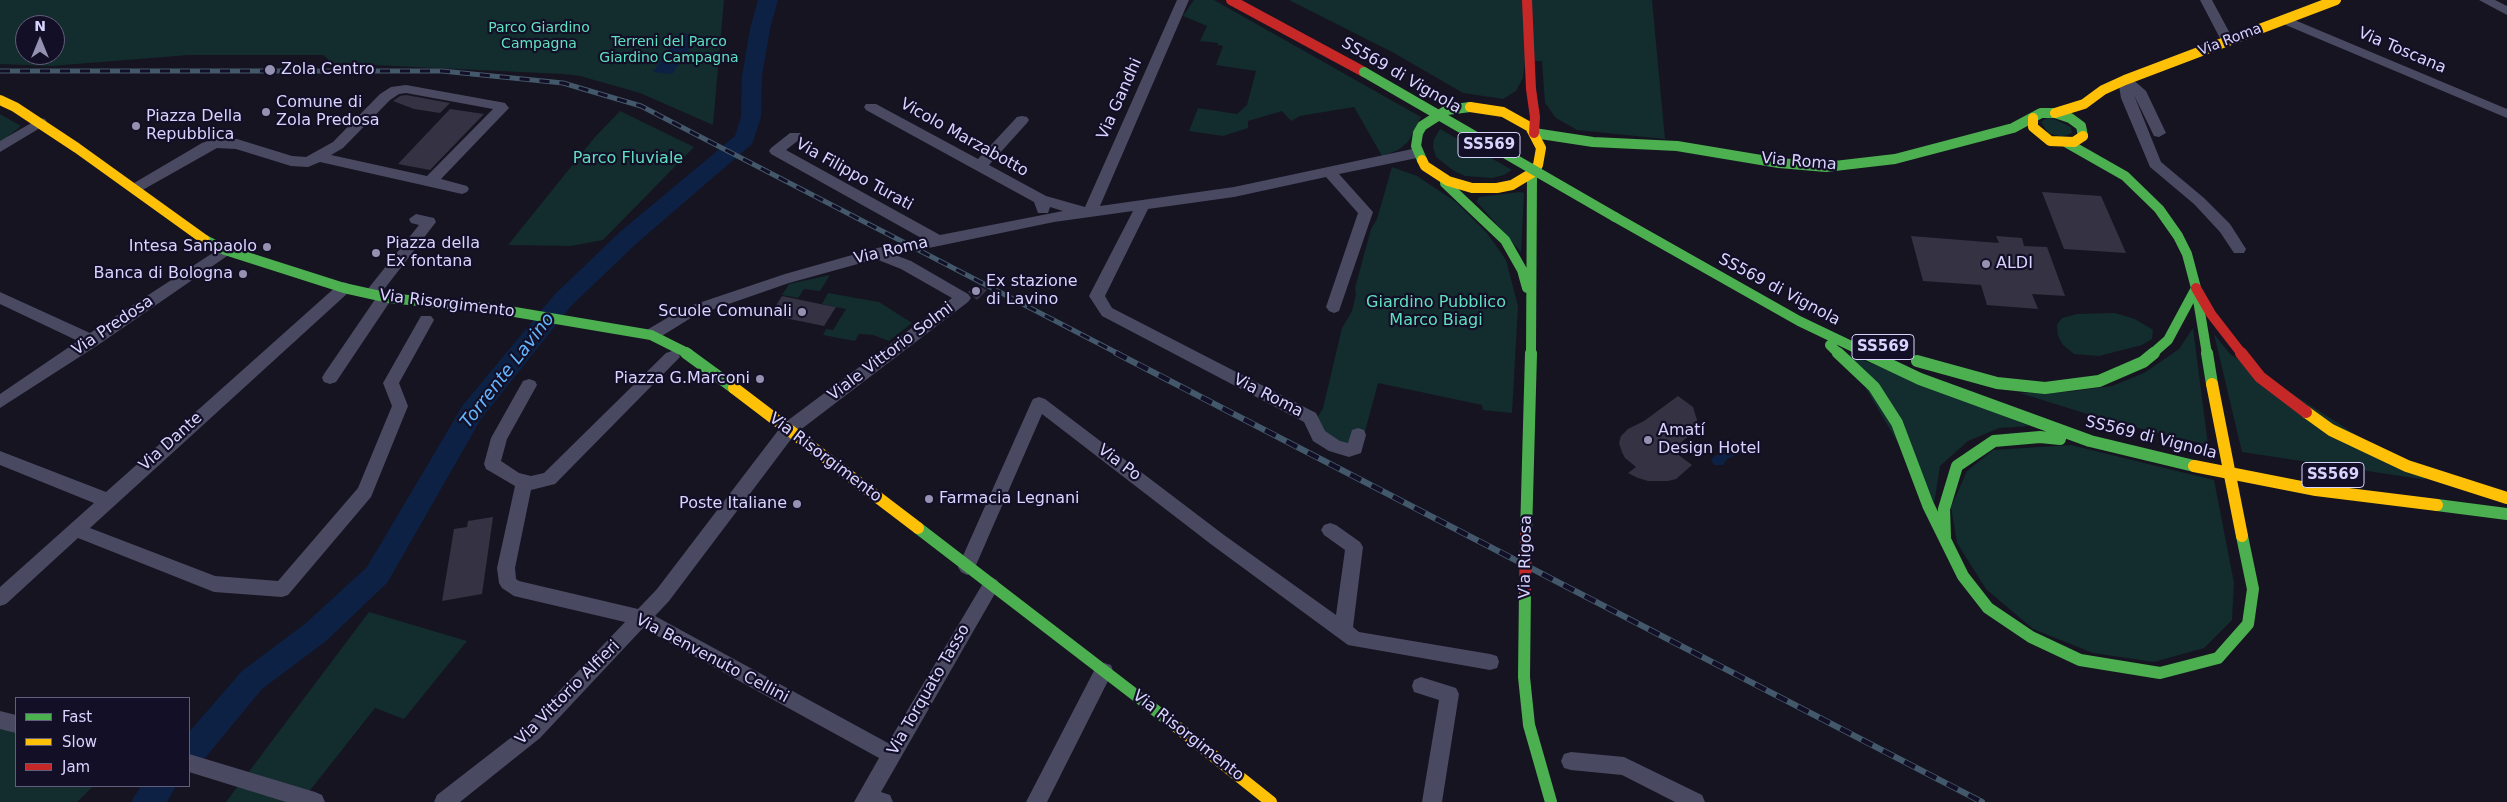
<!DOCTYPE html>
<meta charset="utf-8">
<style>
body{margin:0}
#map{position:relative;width:2507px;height:802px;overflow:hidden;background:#161421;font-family:"DejaVu Sans",sans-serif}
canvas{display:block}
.legend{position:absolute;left:15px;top:697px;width:175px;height:90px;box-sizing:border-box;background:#130f26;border:1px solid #625e7d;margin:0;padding:6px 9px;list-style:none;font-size:15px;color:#d9d4ff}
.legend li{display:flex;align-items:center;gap:10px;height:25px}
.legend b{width:25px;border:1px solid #625e7d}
.north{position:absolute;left:15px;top:15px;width:50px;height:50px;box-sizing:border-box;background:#130f26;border:1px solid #625e7d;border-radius:50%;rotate:0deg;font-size:14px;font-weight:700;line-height:20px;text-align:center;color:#d9d4ff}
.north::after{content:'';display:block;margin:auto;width:18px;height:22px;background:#9591b1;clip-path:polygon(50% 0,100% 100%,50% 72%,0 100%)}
</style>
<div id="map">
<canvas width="2507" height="802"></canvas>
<ul class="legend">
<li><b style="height:6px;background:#4caf50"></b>Fast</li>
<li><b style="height:6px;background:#ffc107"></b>Slow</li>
<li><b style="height:6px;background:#c62828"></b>Jam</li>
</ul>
<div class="north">N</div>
</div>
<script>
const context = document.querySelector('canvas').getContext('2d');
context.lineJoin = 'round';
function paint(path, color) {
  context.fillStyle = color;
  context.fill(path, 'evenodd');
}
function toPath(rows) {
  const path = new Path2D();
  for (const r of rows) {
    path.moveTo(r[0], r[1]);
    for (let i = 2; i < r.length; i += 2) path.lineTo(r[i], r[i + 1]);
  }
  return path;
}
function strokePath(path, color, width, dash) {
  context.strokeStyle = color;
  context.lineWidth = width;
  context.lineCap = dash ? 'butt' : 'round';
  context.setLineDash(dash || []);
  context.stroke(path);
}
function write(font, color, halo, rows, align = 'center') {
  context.font = font + ' "DejaVu Sans",sans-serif';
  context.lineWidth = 4.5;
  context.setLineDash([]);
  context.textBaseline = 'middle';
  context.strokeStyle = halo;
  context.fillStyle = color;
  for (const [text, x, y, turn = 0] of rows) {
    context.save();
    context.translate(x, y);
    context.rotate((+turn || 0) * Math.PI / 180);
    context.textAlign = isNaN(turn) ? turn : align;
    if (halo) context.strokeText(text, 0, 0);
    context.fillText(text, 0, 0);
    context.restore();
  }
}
paint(toPath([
 [0,0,724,0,713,125,640,93,580,76,563,74,331,63,324,55,189,55,51,66,0,64],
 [25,25,55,25,55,55,25,55],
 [1194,0,1214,0,1421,117,1408,142,1398,150,1382,156,1354,107,1300,116,1291,121,1282,111,1248,121,1248,128,1223,136,1189,131,1198,108,1237,114,1247,105,1256,71,1216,65,1223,46,1218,45,1218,43,1200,41,1207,26,1183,16],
 [1289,0,1652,0,1665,139,1577,130,1556,118,1545,103,1542,61,1525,61,1523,78,1516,91,1503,99,1463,93,1394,53],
 [620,111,694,147,603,240,571,246,508,245,595,137],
 [0,114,21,126,1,142,0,142],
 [2047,118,2052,118,2071,127,2072,133,2062,137,2048,133,2041,122],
 [1440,129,1512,170,1504,175,1492,178,1465,176,1454,171,1436,157,1433,147,1434,139],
 [1392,167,1417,176,1456,202,1487,233,1506,260,1518,306,1512,413,1483,410,1482,405,1378,383,1363,439,1345,444,1329,437,1315,422,1323,408,1342,328,1352,311,1356,294,1355,288,1371,229,1377,219],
 [1520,192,1524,193,1521,252,1476,201,1479,197],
 [830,275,820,291,804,289,798,298,782,295,789,284],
 [828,293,879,302,912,323,889,341,873,335,859,334,855,341,823,335,826,329,833,330,846,309,822,304],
 [2115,313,2135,319,2153,330,2152,339,2142,345,2099,356,2074,354,2063,345,2058,336,2057,325,2062,318,2077,314],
 [2193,328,2208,445,2113,422,2020,393,2067,392,2112,386,2144,373,2179,349],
 [2214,334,2230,354,2427,480,2242,452],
 [1845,353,2029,426,1999,428,1968,441,1940,466,1934,504],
 [2071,445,2214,480,2234,583,2232,620,2204,648,2154,662,2093,653,2033,629,1986,589,1957,543,1951,507,1967,471,1993,450],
 [369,612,467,641,404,719,375,708,304,798,307,802,226,802],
 [8,722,16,724,16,786,93,786,77,802,0,802,0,729]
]), '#132c2d');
paint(toPath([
 [680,33,699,35,672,74,653,72],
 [1728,446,1737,450,1736,455,1727,459,1723,465,1714,465,1711,459]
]), '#0d2144');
paint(toPath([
 [758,0,778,0,770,29,762,76,761,117,752,144,637,243,571,306,481,419,387,583,326,641,262,689,200,764,189,768,189,732,242,671,306,623,367,567,463,405,555,294,621,231,735,136,741,117,742,76,750,29,758,0],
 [141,786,176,786,167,802,131,802,141,786]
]), '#0d2144');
paint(toPath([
 [406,95,450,103,440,113,414,109,393,101,400,96],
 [450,109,484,114,430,170,398,164],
 [2042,192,2101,196,2126,253,2064,249],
 [1911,236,1999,243,1996,236,2022,238,2024,246,2047,247,2065,296,2032,294,2038,309,1987,305,1981,285,1923,281],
 [976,285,987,290,977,300,968,292],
 [782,296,825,305,836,307,824,326,770,315],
 [1678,396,1693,407,1697,420,1692,433,1672,450,1692,465,1676,479,1668,481,1648,481,1638,478,1628,473,1636,467,1625,458,1622,452,1619,443,1621,436,1628,429,1644,421],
 [493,517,482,594,442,601,454,529,467,527,468,521]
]), '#343243');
paint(toPath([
 [1177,0,1189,0,1100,206,1234,187,1417,148,1424,153,1417,158,1339,174,1373,212,1339,311,1334,313,1329,311,1326,307,1358,213,1326,177,1234,197,1148,209,1105,296,1112,308,1316,413,1325,431,1340,441,1348,443,1352,430,1358,428,1364,430,1366,435,1361,453,1349,457,1329,451,1313,441,1304,422,1102,316,1089,296,1133,211,1054,222,895,255,911,261,968,294,971,298,968,302,795,434,669,601,655,616,888,743,985,580,991,577,997,580,1000,585,997,590,881,792,890,795,893,802,854,802,879,758,643,628,540,738,460,802,434,802,437,795,526,726,625,622,514,596,502,588,499,583,497,568,515,486,486,469,484,464,491,438,523,381,529,379,535,381,537,385,507,439,501,461,519,473,531,476,544,473,666,353,672,351,678,353,680,357,555,484,531,490,515,568,516,579,519,581,638,609,657,589,783,424,952,298,901,269,876,259,789,283,694,316,657,339,645,339,643,335,645,331,684,308,785,274,877,248,923,239,771,154,769,151,771,148,790,133,800,133,802,136,800,139,786,150,940,235,1063,211,1050,207,1048,213,1038,213,1034,202,866,110,864,107,866,104,876,104,978,159,1017,117,1022,116,1027,117,1029,120,1027,123,989,165,1046,196,1085,207,1177,0],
 [2200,0,2212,0,2234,41,2233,44,2223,44,2200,0],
 [2479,0,2495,0,2507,6,2507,15,2479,0],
 [2285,16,2507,109,2507,118,2281,23,2279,20,2281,17,2285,16],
 [2125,76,2130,77,2146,91,2166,133,2159,137,2154,136,2134,95,2161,162,2204,198,2230,224,2246,249,2244,253,2234,253,2220,232,2194,204,2150,167,2121,98,2118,80,2125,76],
 [406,85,500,102,505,103,509,108,441,179,467,186,469,189,467,192,462,194,320,162,308,167,291,166,236,149,217,148,139,192,134,194,127,189,129,186,202,143,217,138,237,139,292,156,306,157,333,142,380,94,391,87,406,85],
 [406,93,493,109,427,176,331,155,343,148,390,100,399,94,406,93],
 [40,118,45,119,47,122,45,125,0,152,0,141,40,118],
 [416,214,434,218,436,222,382,292,390,293,393,297,336,382,330,384,324,382,322,378,324,374,376,298,367,298,364,294,367,290,419,225,411,223,409,219,416,214],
 [225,245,230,246,232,250,230,254,98,345,0,408,0,394,78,341,0,304,0,292,90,333,225,245],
 [344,282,349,284,352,288,349,292,90,528,215,576,278,581,358,488,392,406,383,383,421,316,431,316,434,320,399,383,408,406,371,497,288,595,282,597,214,592,78,538,6,604,0,606,0,587,94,503,0,465,0,451,106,492,339,284,344,282],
 [1039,397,1045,399,1224,535,1336,615,1345,550,1324,535,1321,530,1324,525,1330,523,1336,525,1360,542,1363,547,1353,627,1359,632,1490,654,1497,656,1499,662,1497,668,1490,670,1348,645,1212,545,1042,414,973,572,967,575,961,572,958,567,1031,403,1033,399,1039,397],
 [1104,663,1111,665,1113,671,1047,802,1026,802,1097,665,1104,663],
 [1421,677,1456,688,1459,694,1442,802,1422,802,1439,700,1414,692,1412,686,1414,680,1421,677],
 [0,711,16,715,16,733,0,729,0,711],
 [1571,752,1624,757,1702,795,1705,802,1675,802,1622,775,1571,770,1564,768,1561,761,1564,754,1571,752],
 [189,754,315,792,322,795,325,802,286,802,189,772,189,754]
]), '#4a4962');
strokePath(toPath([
 [1534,133,1593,142,1677,146,1779,163,1826,167,1895,159,2013,128,2041,113,2055,113,2070,118,2081,126,2083,136],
 [2067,143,2125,176,2159,209,2178,236,2187,254,2196,288,2207,354],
 [1422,160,1416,146,1418,133,1422,126,1447,110,1470,107],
 [1445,183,1505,240,1522,270,1527,288],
 [1615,217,1799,321,1868,354],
 [205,240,225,250,344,288,389,298,497,309,651,335,689,354],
 [1830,345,1839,354],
 [1531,354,1532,173],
 [2152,354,2168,340,2196,288]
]), '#4caf50', 10);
strokePath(toPath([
 [686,353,734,388],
 [1838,353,1874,387,1897,423,1928,505,1963,576,1988,608,2031,637,2080,660,2160,673,2218,658,2248,624,2253,589,2242,536],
 [1865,353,1920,379,2090,441,2194,466],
 [2207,353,2212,384],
 [1917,361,1997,383,2045,388,2099,381,2143,362,2154,353],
 [2437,505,2507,514],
 [918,528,1177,727],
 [1526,534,1531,353],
 [1945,537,1944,509,1957,466,1994,441,2040,437,2060,439],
 [1525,590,1524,677,1529,725,1551,802]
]), '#4caf50', 12);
strokePath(toPath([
 [0,100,15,107,77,148,205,240],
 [2055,113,2084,104,2103,90,2125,80,2336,0],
 [2033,118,2033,127,2050,141,2074,142,2083,136],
 [1422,160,1425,166,1448,181,1472,188,1497,188,1512,185,1532,173,1538,165,1541,148,1530,127,1503,112,1470,107]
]), '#ffc107', 10);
strokePath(toPath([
 [734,388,918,528],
 [2306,412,2331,430,2407,466,2507,498],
 [2194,466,2316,490,2437,505],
 [1177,727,1271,802]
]), '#ffc107', 12);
strokePath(toPath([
 [1231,0,1364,72],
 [1527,0,1531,89,1535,117,1534,133],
 [2196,288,2211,314,2242,354]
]), '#c62828', 10);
strokePath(toPath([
 [2241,353,2260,377,2306,412]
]), '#c62828', 12);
const railFar1 = toPath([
 [0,71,442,71,563,83,641,106,1119,354]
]);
const rail = toPath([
 [1116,353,1982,802]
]);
strokePath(railFar1, '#43596b', 5);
strokePath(rail, '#43596b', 6);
strokePath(railFar1, '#130f26', 3, [10]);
strokePath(rail, '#130f26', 4.5, [12]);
strokePath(toPath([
 [1364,72,1615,217]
]), '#4caf50', 10);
strokePath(toPath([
 [2212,384,2242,536]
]), '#ffc107', 12);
strokePath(toPath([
 [1525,590,1526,534]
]), '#c62828', 12);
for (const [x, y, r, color] of [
 [270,70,6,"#9591b1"],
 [266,112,5,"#9591b1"],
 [136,126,5,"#9591b1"],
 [267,247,5,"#9591b1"],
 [376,253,5,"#9591b1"],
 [1986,264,5,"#9591b1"],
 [243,274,5,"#9591b1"],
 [976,291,5,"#9591b1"],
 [802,312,5,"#9591b1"],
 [760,379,5,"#9591b1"],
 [1648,440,5,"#9591b1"],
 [929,499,5,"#9591b1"],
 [797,504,5,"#9591b1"]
]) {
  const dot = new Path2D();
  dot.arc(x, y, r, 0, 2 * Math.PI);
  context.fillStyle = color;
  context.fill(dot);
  strokePath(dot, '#130f26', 2);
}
write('14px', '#5fe0c0', '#130f26', [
 ["Parco Giardino",539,28],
 ["Campagna",539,44],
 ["Terreni del Parco",669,42],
 ["Giardino Campagna",669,58]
]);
write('14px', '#d9d4ff', '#130f26', [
 ["Via Roma",2230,40,-21]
]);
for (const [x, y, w] of [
 [1489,145,62],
 [1883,347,62],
 [2333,475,62]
]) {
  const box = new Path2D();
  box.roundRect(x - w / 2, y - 12.5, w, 25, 4);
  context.fillStyle = '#130f26';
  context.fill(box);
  strokePath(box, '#d9d4ff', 1);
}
write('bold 15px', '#d9d4ff', null, [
 ["SS569",1489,145],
 ["SS569",1883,347],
 ["SS569",2333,475]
]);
write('16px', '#d9d4ff', '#130f26', [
 ["Via Toscana",2402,51,23],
 ["SS569 di Vignola",1401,76,30],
 ["Via Gandhi",1120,99,-66],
 ["Vicolo Marzabotto",964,138,29],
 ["Via Roma",1799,162,5],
 ["Via Filippo Turati",854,175,29],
 ["Via Roma",891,251,-13],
 ["SS569 di Vignola",1779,290,28],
 ["Via Risorgimento",447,304,7],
 ["Via Predosa",113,326,-34],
 ["Viale Vittorio Solmi",891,352,-37],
 ["Via Roma",1268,396,27],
 ["SS569 di Vignola",2151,438,14],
 ["Via Dante",171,442,-42],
 ["Via Risorgimento",825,458,37],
 ["Via Po",1119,463,37],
 ["Via Rigosa",1526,557,-89],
 ["Via Benvenuto Cellini",712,659,28],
 ["Via Torquato Tasso",929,690,-60],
 ["Via Vittorio Alfieri",568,693,-45],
 ["Via Risorgimento",1188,736,38]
]);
write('16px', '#d9d4ff', '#130f26', [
 ["Zola Centro",281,70],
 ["Comune di",276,103],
 ["Zola Predosa",276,121],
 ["Piazza Della",146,117],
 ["Repubblica",146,135],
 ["Piazza della",386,244],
 ["Ex fontana",386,262],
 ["Intesa Sanpaolo",257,247,"right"],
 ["ALDI",1996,264],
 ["Banca di Bologna",233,274,"right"],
 ["Ex stazione",986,282],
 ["di Lavino",986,300],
 ["Scuole Comunali",792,312,"right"],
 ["Piazza G.Marconi",750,379,"right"],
 ["Amatí",1658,431],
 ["Design Hotel",1658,449],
 ["Farmacia Legnani",939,499],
 ["Poste Italiane",787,504,"right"]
], 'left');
write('16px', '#5fe0c0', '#130f26', [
 ["Parco Fluviale",628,159],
 ["Giardino Pubblico",1436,303],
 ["Marco Biagi",1436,321]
]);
write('italic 18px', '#62b6ff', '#130f26', [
 ["Torrente Lavino",508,371,-52]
]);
</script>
